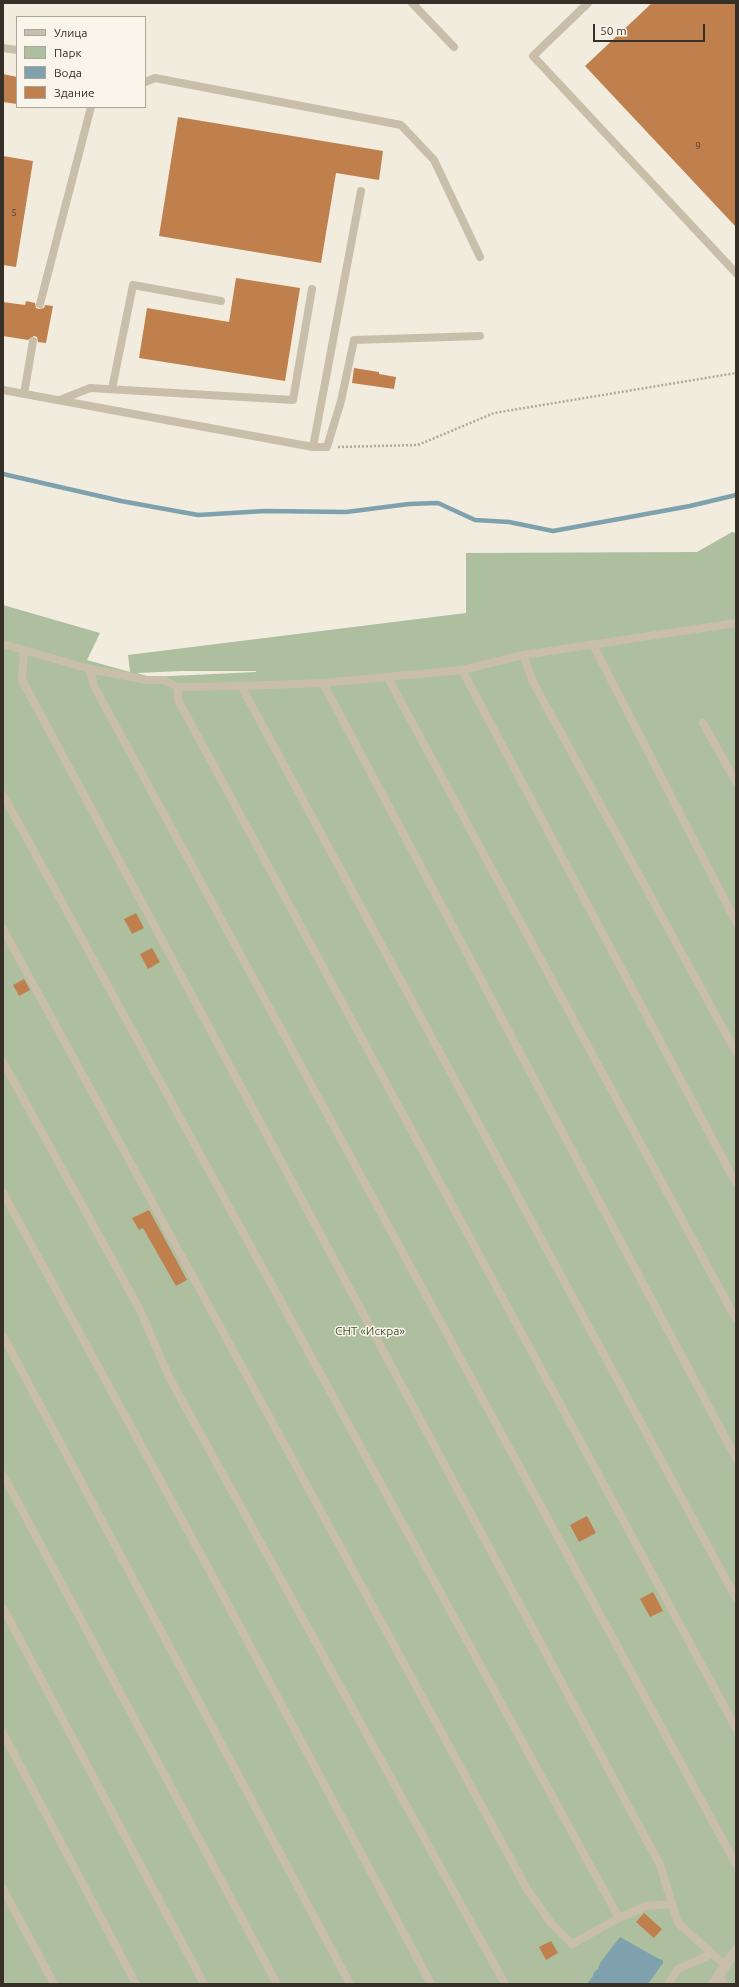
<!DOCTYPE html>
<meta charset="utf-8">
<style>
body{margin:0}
#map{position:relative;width:739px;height:1987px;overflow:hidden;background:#f1ecdd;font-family:Ubuntu,sans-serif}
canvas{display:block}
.frame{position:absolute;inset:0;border:4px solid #363029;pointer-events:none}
.legend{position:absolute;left:16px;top:16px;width:130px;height:92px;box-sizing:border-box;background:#f9f5ea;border:1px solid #aba69d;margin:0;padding:5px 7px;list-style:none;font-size:12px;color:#363029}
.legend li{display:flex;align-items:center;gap:8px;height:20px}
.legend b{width:20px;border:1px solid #aba69d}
.scale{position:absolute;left:593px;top:24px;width:112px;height:18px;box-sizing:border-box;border:2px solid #363029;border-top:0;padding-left:5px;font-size:12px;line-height:14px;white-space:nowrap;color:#363029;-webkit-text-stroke:3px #f9f5ea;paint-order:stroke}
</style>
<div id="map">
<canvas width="739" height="1987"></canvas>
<div class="frame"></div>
<ul class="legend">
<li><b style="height:5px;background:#c9beaa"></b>Улица</li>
<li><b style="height:11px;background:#adbf9e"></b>Парк</li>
<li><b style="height:11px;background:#7ea1ad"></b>Вода</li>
<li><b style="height:11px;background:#bf804d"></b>Здание</li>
</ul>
<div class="scale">50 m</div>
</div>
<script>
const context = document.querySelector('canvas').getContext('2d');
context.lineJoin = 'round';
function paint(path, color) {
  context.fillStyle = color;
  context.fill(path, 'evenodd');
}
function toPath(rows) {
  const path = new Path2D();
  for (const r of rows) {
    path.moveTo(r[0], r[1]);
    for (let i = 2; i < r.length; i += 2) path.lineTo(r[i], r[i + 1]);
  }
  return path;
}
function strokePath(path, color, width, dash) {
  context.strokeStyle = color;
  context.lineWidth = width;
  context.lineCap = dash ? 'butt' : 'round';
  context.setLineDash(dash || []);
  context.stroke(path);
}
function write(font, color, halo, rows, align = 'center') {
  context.font = font + ' Ubuntu,sans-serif';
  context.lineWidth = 3;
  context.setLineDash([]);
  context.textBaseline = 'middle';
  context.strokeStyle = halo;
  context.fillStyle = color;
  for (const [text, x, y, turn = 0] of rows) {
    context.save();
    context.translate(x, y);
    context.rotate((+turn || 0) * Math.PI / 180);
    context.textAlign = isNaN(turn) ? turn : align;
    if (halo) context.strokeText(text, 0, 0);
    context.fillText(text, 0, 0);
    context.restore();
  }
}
paint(toPath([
 [732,532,736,533,736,1984,3,1984,3,605,100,633,87,660,130,672,128,655,466,613,466,553,697,552],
 [181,671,256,671,256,672,150,677,137,673]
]), '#adbf9e');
paint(toPath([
 [620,1937,659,1959,663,1960,663,1963,648,1984,587,1984,593,1976,594,1972,598,1969,600,1963]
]), '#7ea1ad');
strokePath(toPath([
 [3,474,121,501,198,515,265,511,346,512,409,504,438,503,475,520,509,522,553,531,690,506,736,495]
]), '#7ea1ad', 4.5);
paint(toPath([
 [652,3,736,3,736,227,585,66],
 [3,74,17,77,17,104,3,102],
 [178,117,383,151,379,180,336,173,321,263,159,236],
 [3,156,33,161,16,267,3,265],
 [236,278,300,288,285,381,139,358,147,308,229,322],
 [26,301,35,303,36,308,39,309,44,308,45,305,53,306,46,343,38,342,37,337,34,336,28,340,3,336,3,302,25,305],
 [354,368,379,372,379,374,396,377,394,389,352,383],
 [136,913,144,928,132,934,124,919],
 [152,948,160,962,148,969,140,954],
 [24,979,30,990,19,996,13,985],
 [149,1210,187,1280,176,1286,143,1228,139,1230,132,1218],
 [587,1516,596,1533,579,1542,570,1525],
 [653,1592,663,1611,650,1617,640,1599],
 [644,1913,662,1929,654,1938,636,1922],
 [551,1941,558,1953,546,1960,539,1947]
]), '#bf804d');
strokePath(toPath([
 [338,447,418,445,494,413,736,373]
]), '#b4a994', 2.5, [2, 2]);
strokePath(toPath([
 [412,3,454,47],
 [588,3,533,56,736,273],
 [3,48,17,50],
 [145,82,155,78,401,125,434,160,480,257],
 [40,304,91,107],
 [112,389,133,285,221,301],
 [3,390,313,447,327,447,341,401,354,340,480,336],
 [24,394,33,341],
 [60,400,90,388,293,400,312,289],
 [313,447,361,191],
 [3,644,90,669,146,680,163,680,178,687,241,686,323,683,462,670,523,655,736,623],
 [593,645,736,922],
 [24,650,22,680,660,1865,678,1923,725,1965],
 [523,655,533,682,736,1052],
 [90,669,94,686,736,1864],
 [462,670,736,1183],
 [388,678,736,1319],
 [323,683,736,1458],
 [241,686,736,1598],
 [178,687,178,700,736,1728],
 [703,723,736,782],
 [3,795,619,1918],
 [3,929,527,1889,551,1923,572,1944,619,1918,646,1906,672,1904],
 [3,1062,140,1310,169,1377,505,1984],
 [3,1193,211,1573,431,1984],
 [3,1336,350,1984],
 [3,1475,277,1984],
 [3,1608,204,1984],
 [3,1733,136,1984],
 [3,1889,54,1984],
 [720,1976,724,1984],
 [668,1984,678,1969,712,1954]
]), '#c9beaa', 8);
strokePath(toPath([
 [713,1984,736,1950]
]), '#c9beaa', 10);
write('10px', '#584432', null, [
 ["9",698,146],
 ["5",14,213]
]);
write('12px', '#3e532e', '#f9f5ea', [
 ["СНТ «Искра»",370,1331]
]);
</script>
